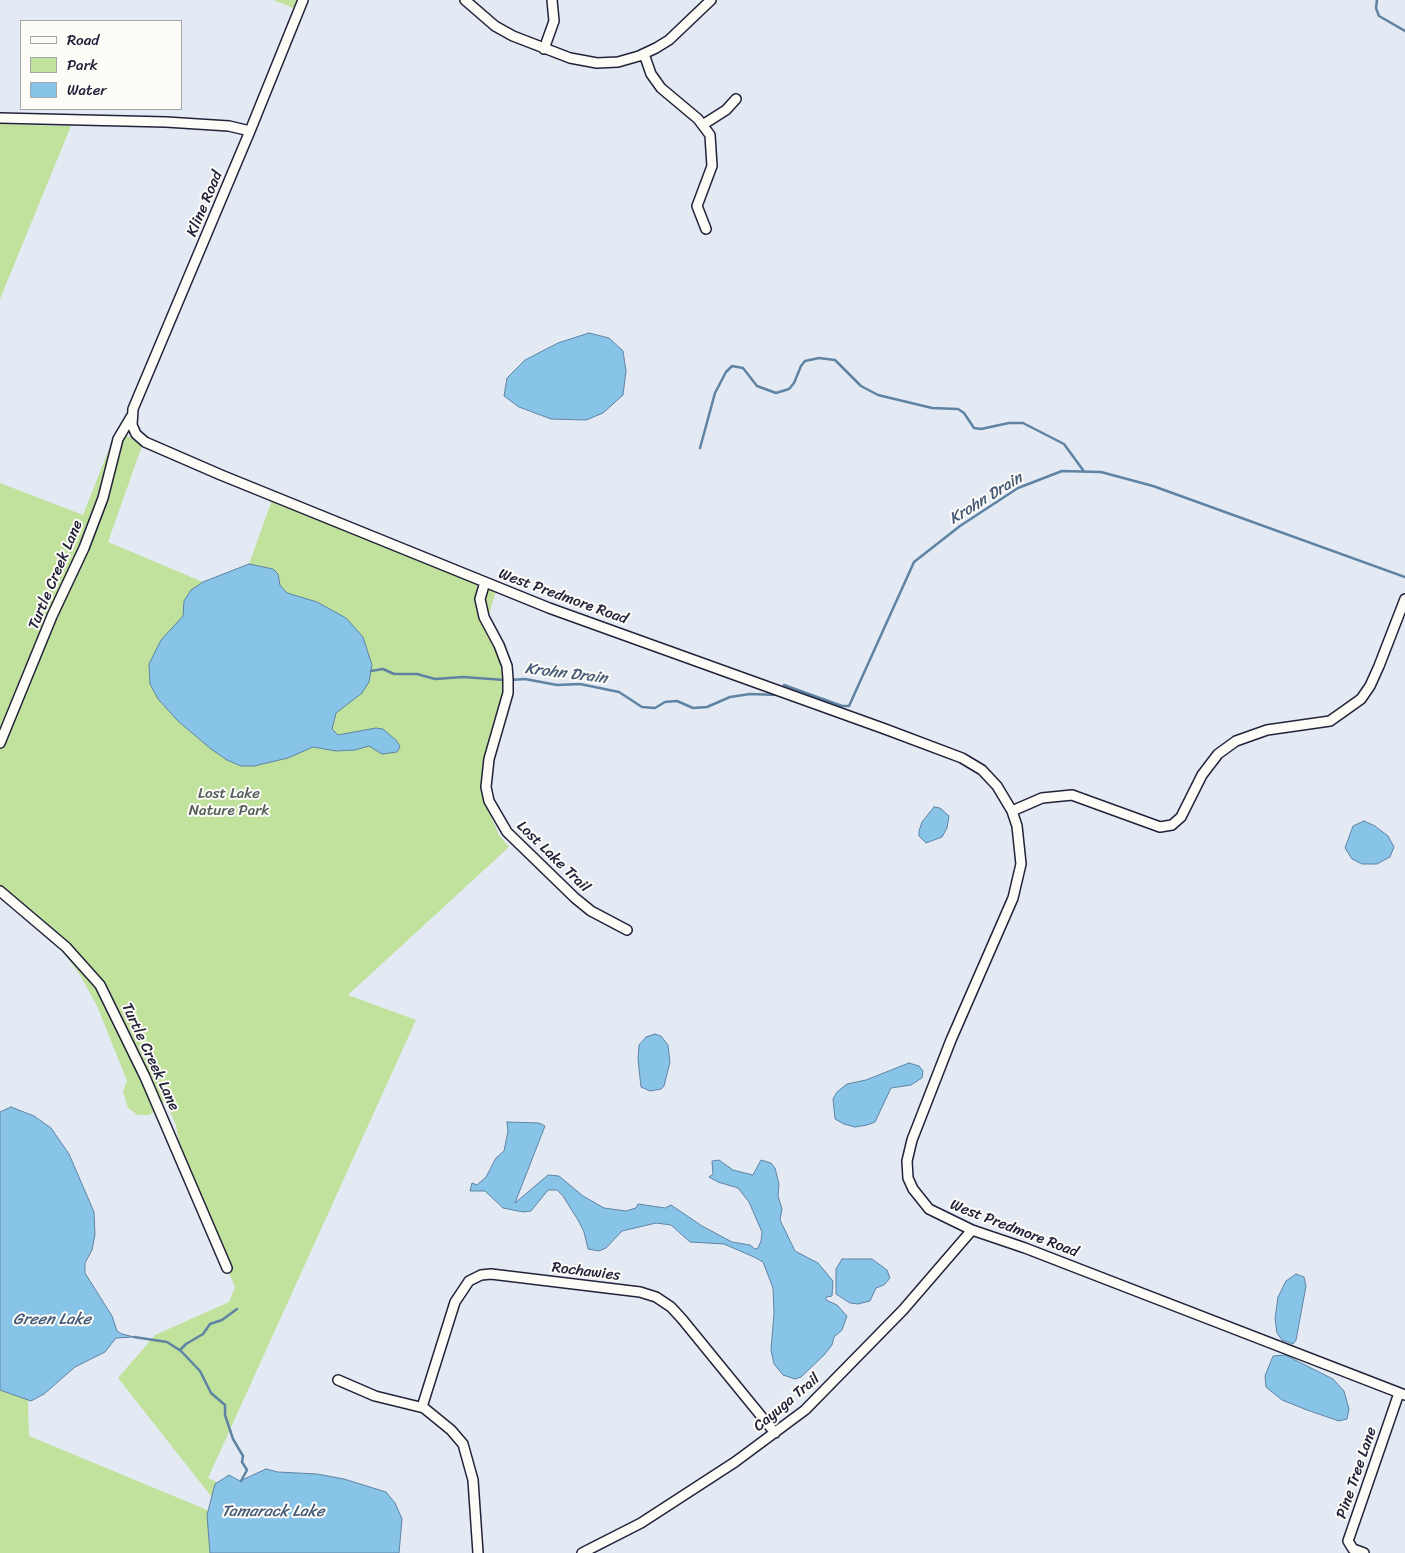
<!DOCTYPE html>
<style>
body{margin:0}
#map{position:relative;width:1405px;height:1553px;overflow:hidden;background:#e4eaf4;font-family:Sriracha,sans-serif}
canvas{display:block}
.legend{position:absolute;left:20px;top:20px;width:162px;height:90px;box-sizing:border-box;background:#fdfcf7;border:1px solid #a5a5ac;margin:0;padding:6px 9px;list-style:none;font-size:15px;color:#22223b}
.legend li{display:flex;align-items:center;gap:10px;height:25px}
.legend b{width:25px;border:1px solid #a5a5ac}
</style>
<div id="map">
<canvas width="1405" height="1553"></canvas>
<ul class="legend">
<li><b style="height:6px;background:#fdfcf7"></b>Road</li>
<li><b style="height:14px;background:#c1e29c"></b>Park</li>
<li><b style="height:14px;background:#88c4e8"></b>Water</li>
</ul>
</div>
<script>
const context = document.querySelector('canvas').getContext('2d');
context.lineJoin = 'round';
function paint(path, color) {
  context.fillStyle = color;
  context.fill(path, 'evenodd');
}
function toPath(rows) {
  const path = new Path2D();
  for (const r of rows) {
    path.moveTo(r[0], r[1]);
    for (let i = 2; i < r.length; i += 2) path.lineTo(r[i], r[i + 1]);
  }
  return path;
}
function strokePath(path, color, width, dash) {
  context.strokeStyle = color;
  context.lineWidth = width;
  context.lineCap = dash ? 'butt' : 'round';
  context.setLineDash(dash || []);
  context.stroke(path);
}
function write(font, color, halo, rows, align = 'center') {
  context.font = font + ' Sriracha,sans-serif';
  context.lineWidth = 4;
  context.setLineDash([]);
  context.textBaseline = 'middle';
  context.strokeStyle = halo;
  context.fillStyle = color;
  for (const [text, x, y, turn = 0] of rows) {
    context.save();
    context.translate(x, y);
    context.rotate((+turn || 0) * Math.PI / 180);
    context.textAlign = isNaN(turn) ? turn : align;
    if (halo) context.strokeText(text, 0, 0);
    context.fillText(text, 0, 0);
    context.restore();
  }
}
paint(toPath([
 [273,0,300,0,296,9],
 [0,124,71,126,0,299],
 [116,431,143,443,108,542,203,582,249,564,272,500,496,591,488,618,504,668,507,687,488,762,486,805,499,835,509,847,348,995,416,1020,208,1478,283,1512,266,1553,0,1553,0,1318,26,1340,29,1436,229,1519,118,1378,155,1335,229,1302,235,1287,182,1160,176,1125,165,1100,159,1109,149,1115,138,1115,128,1108,123,1091,127,1081,97,1006,80,975,61,949,38,925,0,896,0,483,83,515]
]), '#c1e29c');
const water = toPath([
 [589,333,609,338,623,351,626,371,623,395,603,413,586,420,551,419,519,407,504,396,507,378,525,360,558,343,589,333],
 [249,564,273,569,278,574,280,585,287,593,317,602,346,618,363,637,372,665,369,682,362,693,336,713,332,729,338,735,376,728,383,729,397,741,400,747,397,752,382,754,369,746,355,750,336,751,313,747,288,758,254,766,241,766,227,760,211,749,178,721,158,699,150,684,149,664,161,640,183,616,184,601,191,590,203,582,249,564],
 [934,807,940,808,949,816,947,828,942,837,926,843,919,836,919,831,922,822,934,807],
 [1364,821,1375,826,1388,836,1394,847,1390,857,1377,864,1362,864,1352,859,1345,848,1353,826,1364,821],
 [655,1034,661,1036,668,1045,670,1062,664,1086,661,1089,650,1091,641,1087,638,1059,639,1045,646,1037,655,1034],
 [909,1063,919,1066,923,1071,922,1078,911,1085,891,1088,875,1122,867,1125,855,1127,844,1124,835,1119,833,1099,837,1092,847,1084,866,1080,909,1063],
 [11,1107,34,1116,51,1128,69,1154,94,1212,95,1235,92,1250,85,1263,85,1273,112,1316,117,1331,122,1334,134,1337,116,1338,105,1352,75,1367,44,1394,31,1401,0,1390,0,1112,11,1107],
 [507,1122,539,1123,545,1126,515,1203,548,1175,559,1176,583,1196,604,1208,626,1211,636,1208,638,1204,665,1208,671,1205,702,1226,732,1242,750,1245,755,1249,758,1248,761,1241,762,1232,749,1202,738,1188,718,1182,709,1177,713,1174,712,1161,719,1160,733,1170,753,1175,761,1160,771,1163,775,1168,779,1184,778,1196,782,1209,780,1220,795,1251,818,1263,833,1281,832,1296,826,1297,826,1300,837,1305,847,1316,842,1330,834,1337,832,1345,824,1355,801,1377,795,1379,783,1375,774,1364,771,1350,774,1313,773,1288,763,1262,754,1257,724,1244,690,1242,671,1225,656,1223,622,1231,606,1248,599,1251,588,1249,584,1232,578,1220,563,1196,557,1190,548,1190,531,1211,523,1212,503,1208,485,1191,470,1191,472,1183,477,1185,486,1177,496,1158,504,1151,508,1131,507,1122],
 [842,1259,872,1259,887,1270,890,1278,884,1285,876,1288,870,1301,858,1304,850,1303,836,1294,836,1269,842,1259],
 [1296,1274,1304,1277,1306,1286,1296,1340,1293,1344,1282,1340,1277,1333,1275,1319,1278,1297,1286,1281,1296,1274],
 [1285,1355,1333,1379,1344,1391,1349,1409,1347,1419,1339,1421,1307,1410,1282,1400,1266,1387,1265,1376,1273,1356,1285,1355],
 [266,1469,278,1472,317,1474,344,1479,386,1492,395,1503,402,1519,399,1553,210,1553,207,1515,215,1484,229,1475,240,1481,266,1469]
]);
paint(water, '#88c4e8');
strokePath(water, '#5f83a3', 1);
strokePath(toPath([
 [1377,0,1376,8,1379,16,1405,31],
 [700,448,715,393,726,372,732,366,743,368,757,386,776,393,789,389,794,383,801,366,805,361,819,358,835,360,861,386,878,395,932,408,958,409,964,413,974,428,981,429,1009,423,1023,423,1064,444,1083,470],
 [371,671,383,669,394,674,417,674,435,679,463,677,505,680],
 [511,680,525,679,557,685,580,684,619,692,642,707,655,708,665,702,677,701,693,708,707,707,730,697,750,694,780,695],
 [784,685,842,706,849,706,914,562,960,526,1018,488,1062,471,1101,472,1153,486,1405,577],
 [134,1337,167,1342,181,1351,200,1371,211,1393,225,1405,225,1415,233,1439,243,1456,242,1462,247,1470,241,1481],
 [180,1350,186,1344,203,1334,210,1324,222,1320,237,1309]
]), '#5f83a3', 2.5);
const minor = toPath([
 [303,0,250,131,133,409,132,425,136,434,145,442,221,475,549,608,885,729,962,758,982,770,997,786,1012,811,1017,826,1021,864,1013,898,951,1040,912,1140,907,1161,908,1178,913,1189,929,1209,972,1230,1025,1248,1405,1395],
 [465,0,495,26,513,36,570,58,597,63,618,62,639,56,656,48,669,40,711,0],
 [544,49,554,21,552,0],
 [644,54,651,74,661,88,698,119,710,135,712,166,697,206,706,229],
 [0,118,166,122,229,126,250,131],
 [704,124,726,110,736,99],
 [485,582,480,599,484,617,499,645,507,666,508,679,508,693,489,759,486,787,489,801,507,832,575,898,591,911,627,930],
 [0,743,52,616,84,548,103,498,118,439,131,417],
 [1012,811,1042,798,1072,795,1160,827,1172,825,1181,817,1202,775,1218,754,1236,741,1267,730,1330,721,1361,699,1370,686,1379,666,1405,599],
 [0,891,66,947,100,985,145,1077,227,1268],
 [338,1380,375,1396,424,1408,451,1430,463,1444,473,1480,478,1553],
 [422,1407,455,1302,469,1281,481,1275,491,1274,640,1292,656,1297,671,1307,682,1319,775,1433],
 [582,1553,641,1523,735,1462,805,1410,903,1310,972,1230],
 [1364,1553,1353,1549,1348,1541,1399,1393]
]);
strokePath(minor, '#22223b', 12);
strokePath(minor, '#fdfcf7', 9);
write('15px', '#22223b', '#fdfcf7', [
 ["Kline Road",205,204,-67],
 ["Turtle Creek Lane",56,575,-67],
 ["West Predmore Road",563,597,20],
 ["Lost Lake Trail",553,857,44],
 ["Turtle Creek Lane",150,1057,65],
 ["West Predmore Road",1014,1229,21],
 ["Rochawies",586,1272,7],
 ["Cayuga Trail",787,1403,-40],
 ["Pine Tree Lane",1357,1473,-71]
]);
write('15px', '#525c58', '#fdfcf7', [
 ["Lost Lake",229,794],
 ["Nature Park",229,811]
]);
write('italic 16px', '#465b78', '#fdfcf7', [
 ["Krohn Drain",986,499,-32],
 ["Krohn Drain",566,674,7],
 ["Green Lake",52,1320],
 ["Tamarack Lake",273,1512]
]);
</script>
